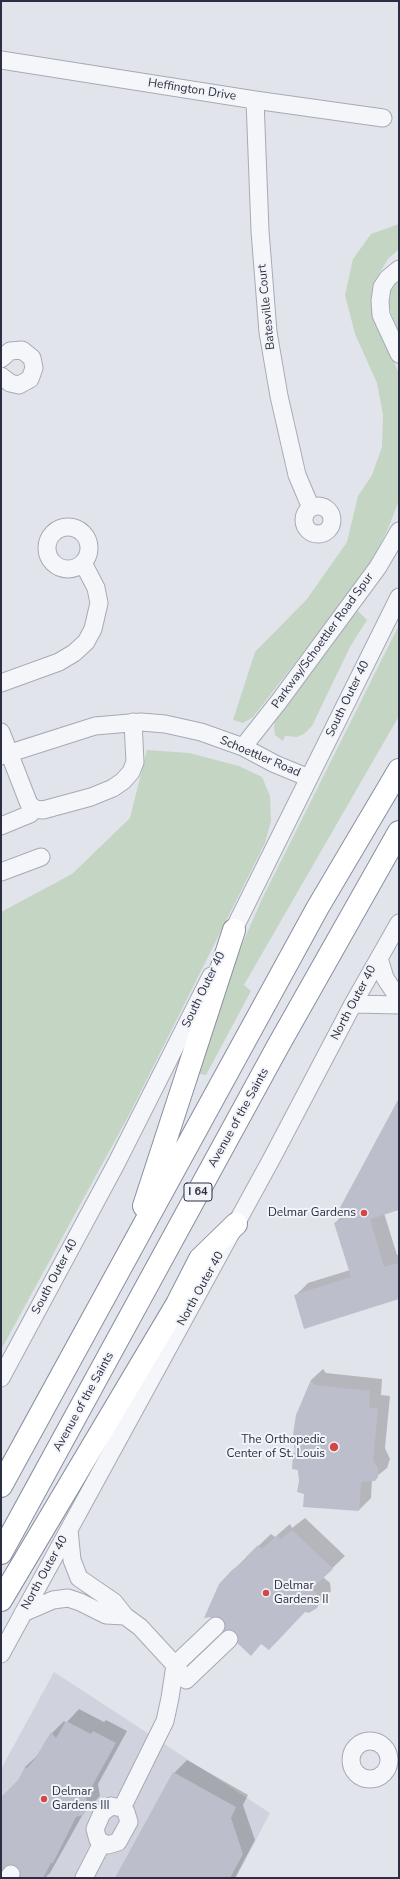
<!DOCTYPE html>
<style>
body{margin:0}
#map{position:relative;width:400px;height:1879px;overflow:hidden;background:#e2e4eb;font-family:"Nunito Sans",sans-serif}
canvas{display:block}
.frame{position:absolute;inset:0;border:2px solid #2a2f44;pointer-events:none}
</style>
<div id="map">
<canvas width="400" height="1879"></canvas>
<div class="frame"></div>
</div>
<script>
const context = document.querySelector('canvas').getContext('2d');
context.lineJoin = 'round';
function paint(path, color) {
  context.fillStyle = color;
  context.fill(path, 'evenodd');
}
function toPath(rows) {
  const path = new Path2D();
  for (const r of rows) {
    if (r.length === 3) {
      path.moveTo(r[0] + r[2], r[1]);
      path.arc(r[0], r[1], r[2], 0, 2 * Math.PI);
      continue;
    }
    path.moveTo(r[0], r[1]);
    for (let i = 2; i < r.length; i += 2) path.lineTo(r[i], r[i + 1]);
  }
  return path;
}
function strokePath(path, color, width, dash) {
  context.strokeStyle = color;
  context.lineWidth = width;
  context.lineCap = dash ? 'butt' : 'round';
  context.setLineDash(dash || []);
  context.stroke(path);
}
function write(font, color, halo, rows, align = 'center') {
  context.font = font + ' "Nunito Sans",sans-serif';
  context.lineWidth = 4;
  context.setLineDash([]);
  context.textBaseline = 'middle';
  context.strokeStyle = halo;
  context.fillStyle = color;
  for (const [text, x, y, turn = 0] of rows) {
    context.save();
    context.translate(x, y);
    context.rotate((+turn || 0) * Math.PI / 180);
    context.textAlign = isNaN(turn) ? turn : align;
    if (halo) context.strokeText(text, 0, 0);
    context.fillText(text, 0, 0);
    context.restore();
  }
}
paint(toPath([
 [54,1672,270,1813,236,1878,1,1878,1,1769]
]), '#d0d3dd');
paint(toPath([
 [399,224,399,249,388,259,377,277,373,293,383,334,399,374,398,503,387,531,366,572,253,717,243,723,233,720,255,652,307,599,347,542,358,496,372,475,382,447,383,415,377,383,355,334,345,295,353,259,371,234],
 [399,277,399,333,387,302,389,293],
 [357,610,367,620,350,647,312,726,304,734,297,737,285,736,283,741,275,735,274,727,275,719],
 [399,625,399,716,244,985,251,991,206,1075,196,1073,236,958,262,899],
 [147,750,189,753,239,766,262,777,270,796,271,821,265,843,129,1115,1,1350,1,912,72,874,130,818]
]), '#c5d5c3');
paint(toPath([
 [399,1101,399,1209,384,1213,397,1255,399,1255,399,1298,296,1295,308,1283,350,1270,335,1223,341,1217],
 [323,1369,326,1373,382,1379,381,1395,390,1396,385,1448,390,1459,387,1468,372,1480,371,1498,359,1510,305,1493,300,1481,294,1453,296,1451,297,1415,311,1380],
 [305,1518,345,1556,323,1577,330,1583,331,1591,316,1607,305,1611,262,1643,251,1654,233,1570,271,1534,275,1537,290,1524,292,1528],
 [79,1709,104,1722,106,1720,127,1731,98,1784,100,1796,83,1814,50,1873,45,1878,23,1878,1,1867,1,1798,19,1781,25,1767,38,1755,52,1733,64,1721,66,1723],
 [187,1760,248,1795,243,1805,255,1840,235,1878,116,1878,174,1773]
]), '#0003');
paint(toPath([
 [399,1098,399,1210,370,1219,384,1267,399,1263,399,1299,304,1329,294,1295,351,1277,334,1223,343,1219,336,1215],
 [311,1380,314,1385,370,1391,369,1408,378,1408,373,1461,378,1468,378,1477,375,1481,361,1482,359,1511,303,1507,304,1494,297,1492,299,1481,298,1470,292,1469,293,1453,295,1453,293,1434,296,1415],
 [292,1530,333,1569,311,1589,318,1595,319,1604,317,1608,309,1613,305,1612,269,1650,261,1644,251,1656,210,1617,204,1618,219,1584,232,1570,247,1559,246,1557,258,1545,262,1549,278,1535,280,1540],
 [66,1721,91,1734,93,1731,116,1743,86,1797,88,1809,83,1815,76,1817,53,1863,51,1863,43,1878,21,1878,1,1868,1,1797,18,1780,25,1767,27,1768,34,1760,51,1732,56,1738],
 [173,1772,236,1807,231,1818,243,1854,230,1878,115,1878]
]), '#bcbfcb');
const minor = toPath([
 [1,60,255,100,383,118],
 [255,100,260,231,268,332,279,396,297,475,311,508],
 [399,269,388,278,382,287,380,301,381,315,399,354],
 [1,359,10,351,22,350,32,358,34,368,30,379,19,385,10,383,1,376],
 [318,520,14],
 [68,548,21],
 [1,683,59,662,74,653,86,642,93,629,99,603,96,588,83,563],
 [1,732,29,804,35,809,43,810,91,797,113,788,123,781,131,772,135,762,133,722],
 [243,747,280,700,378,567,399,531],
 [1,756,95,726,141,722,165,724,201,732,243,747,275,764,309,778],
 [1,826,30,814,35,809],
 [1,872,41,857],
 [228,941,399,597],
 [379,958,385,978,399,999],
 [353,1004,399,1005],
 [1,1378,116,1164,211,976],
 [69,1530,72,1560,79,1578,114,1602,125,1616,140,1627,175,1665,216,1626],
 [23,1613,53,1600,68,1598,80,1602,106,1615,125,1616],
 [1,1654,272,1158,353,1004,399,923],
 [175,1665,186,1680,229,1639],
 [370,1760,19],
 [111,1806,122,1808,126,1812,129,1822,118,1842,108,1845,98,1840,95,1829,102,1813,111,1806],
 [122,1808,165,1721,170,1698,175,1665],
 [8,1878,11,1874],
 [84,1878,102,1843]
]);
const highway = toPath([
 [144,1206,234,930],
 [1,1486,318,907,399,770],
 [1,1553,278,1046,399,832],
 [1,1600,177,1304,200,1259,236,1224]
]);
strokePath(minor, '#a7aab6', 19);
strokePath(highway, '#898fa2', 24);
strokePath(minor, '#f5f6f9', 17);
strokePath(highway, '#fff', 22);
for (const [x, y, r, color] of [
 [364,1213,4,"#d34745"],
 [334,1447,5,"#d34745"],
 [266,1593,4,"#d34745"],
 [44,1799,4,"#d34745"]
]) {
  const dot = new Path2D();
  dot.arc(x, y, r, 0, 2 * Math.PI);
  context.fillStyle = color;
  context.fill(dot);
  strokePath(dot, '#f2f4f8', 1.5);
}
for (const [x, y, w] of [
 [198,1192,28]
]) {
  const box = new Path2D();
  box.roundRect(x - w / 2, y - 9, w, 18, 3);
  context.fillStyle = '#f2f4f8';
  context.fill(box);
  strokePath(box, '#2a2f44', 1);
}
write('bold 11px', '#2a2f44', null, [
 ["I 64",198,1192]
]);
write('12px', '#2a2f44', '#f2f4f8', [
 ["Heffington Drive",192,90,9],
 ["Batesville Court",267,307,-96],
 ["Parkway/Schoettler Road Spur",323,641,-54],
 ["South Outer 40",348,699,-64],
 ["Schoettler Road",260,757,23],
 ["South Outer 40",204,990,-64],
 ["North Outer 40",354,1003,-62],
 ["Avenue of the Saints",239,1118,-61],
 ["South Outer 40",55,1277,-62],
 ["North Outer 40",201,1289,-61],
 ["Avenue of the Saints",84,1402,-61],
 ["North Outer 40",45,1573,-61]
]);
write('12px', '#2a2f44', '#f2f4f8', [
 ["Delmar Gardens",356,1213],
 ["The Orthopedic",325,1440],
 ["Center of St. Louis",325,1454],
 ["Delmar",274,1586,"left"],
 ["Gardens II",274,1600,"left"],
 ["Delmar",52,1792,"left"],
 ["Gardens III",52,1806,"left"]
], 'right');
</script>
